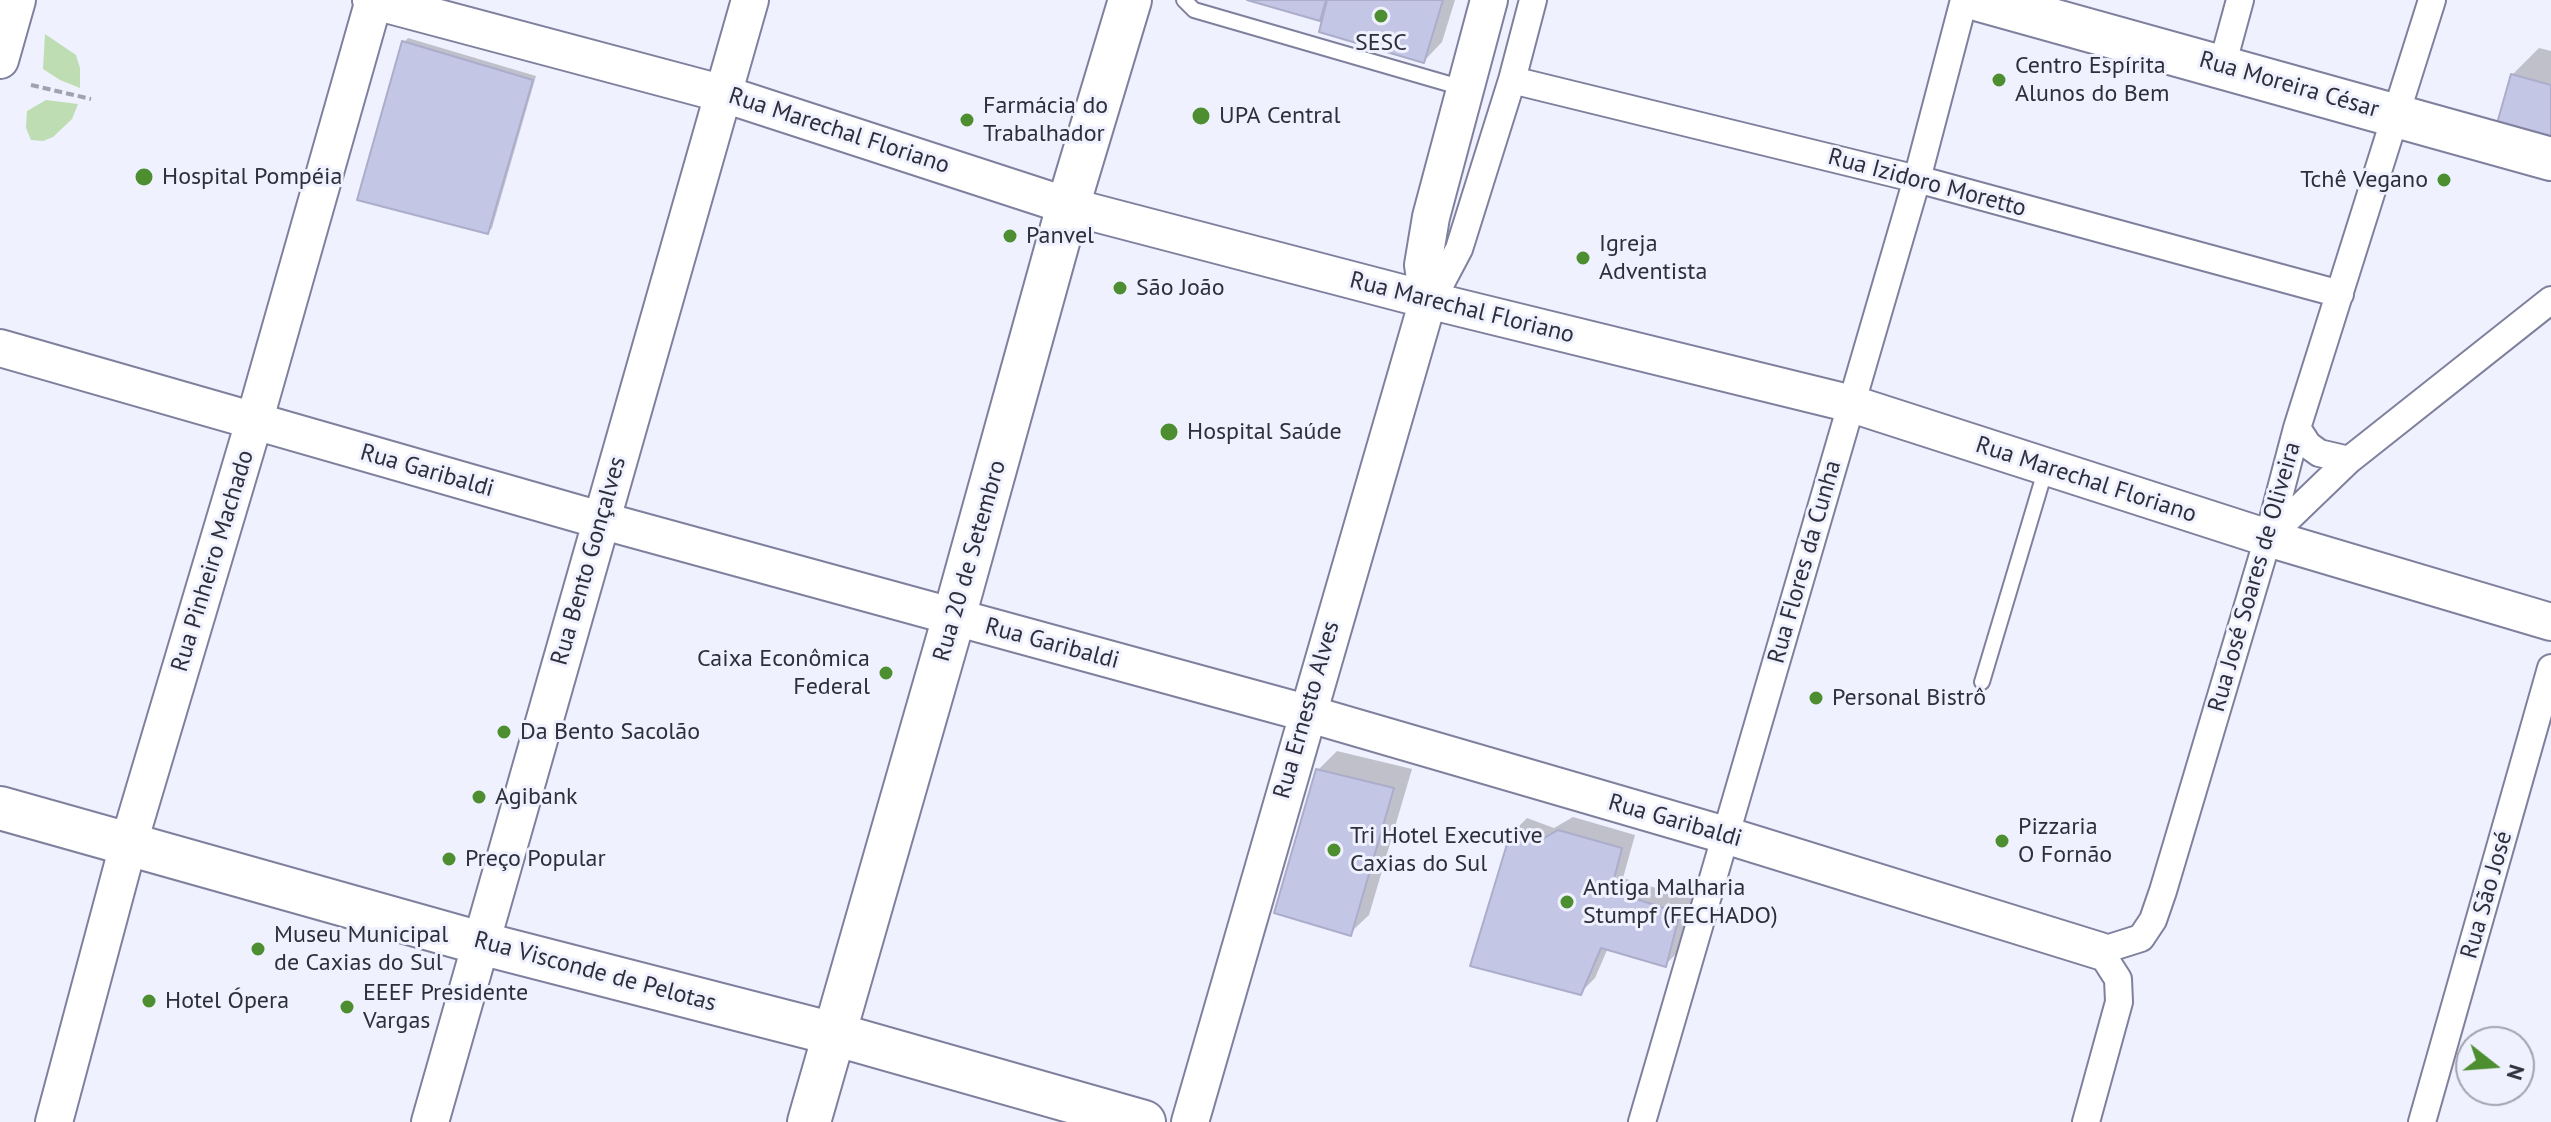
<!DOCTYPE html>
<meta charset="utf-8">
<style>
body{margin:0}
#map{position:relative;width:2551px;height:1122px;overflow:hidden;background:#f0f1fe;font-family:"PT Sans",sans-serif}
canvas{display:block}
.north{position:absolute;left:2455px;top:1026px;width:80px;height:80px;box-sizing:border-box;background:#f0f1fe;border:2px solid #a2a3b0;border-radius:50%;rotate:107deg;font-size:22px;font-weight:700;line-height:32px;text-align:center;color:#2e2f3b}
.north::after{content:'';display:block;margin:auto;width:28px;height:36px;background:#4c8e30;clip-path:polygon(50% 0,100% 100%,50% 72%,0 100%)}
</style>
<div id="map">
<canvas width="2551" height="1122"></canvas>
<div class="north">N</div>
</div>
<script>
const context = document.querySelector('canvas').getContext('2d');
context.lineJoin = 'round';
function paint(path, color) {
  context.fillStyle = color;
  context.fill(path, 'evenodd');
}
function toPath(rows) {
  const path = new Path2D();
  for (const r of rows) {
    path.moveTo(r[0], r[1]);
    for (let i = 2; i < r.length; i += 2) path.lineTo(r[i], r[i + 1]);
  }
  return path;
}
function strokePath(path, color, width, dash) {
  context.strokeStyle = color;
  context.lineWidth = width;
  context.lineCap = dash ? 'butt' : 'round';
  context.setLineDash(dash || []);
  context.stroke(path);
}
function write(font, color, halo, rows, align = 'center') {
  context.font = font + ' "PT Sans",sans-serif';
  context.lineWidth = 6;
  context.setLineDash([]);
  context.textBaseline = 'middle';
  context.strokeStyle = halo;
  context.fillStyle = color;
  for (const [text, x, y, turn = 0] of rows) {
    context.save();
    context.translate(x, y);
    context.rotate((+turn || 0) * Math.PI / 180);
    context.textAlign = isNaN(turn) ? turn : align;
    if (halo) context.strokeText(text, 0, 0);
    context.fillText(text, 0, 0);
    context.restore();
  }
}
paint(toPath([
 [45,34,76,55,80,68,80,88,60,80,43,69],
 [46,100,78,104,72,119,53,137,43,141,31,140,26,128,27,111]
]), '#beddb3');
paint(toPath([
 [1254,0,1455,0,1442,42,1424,61,1326,11,1319,19],
 [408,38,536,76,492,228,488,232,404,42],
 [2539,48,2551,51,2551,140,2512,75],
 [1337,751,1412,769,1369,915,1350,933,1318,770],
 [1573,817,1635,835,1623,878,1693,899,1679,951,1665,965,1608,948,1595,978,1581,992,1513,832,1527,818,1554,828]
]), '#0003');
const building = toPath([
 [1247,0,1326,0,1320,21,1247,0],
 [1327,0,1443,0,1424,63,1319,32,1327,0],
 [402,41,533,80,488,234,357,200,402,41],
 [2511,74,2551,85,2551,143,2496,127,2511,74],
 [1316,769,1394,788,1351,936,1274,913,1316,769],
 [1558,830,1622,848,1611,891,1680,913,1666,967,1601,948,1581,995,1470,966,1511,831,1539,841,1558,830]
]);
paint(building, '#c4c6e5');
strokePath(building, '#abadcb', 2);
const lane = toPath([
 [1184,0,1194,10,1463,88],
 [1982,682,2046,468]
]);
const street = toPath([
 [2222,66,2240,0],
 [1512,80,1917,179,2340,294],
 [1428,300,1441,283,1459,249,1512,80,1533,0],
 [2297,428,2308,445,2319,453,2349,460],
 [2268,538,2349,460,2551,300],
 [1642,1122,1917,179,1964,0],
 [2086,1122,2119,1002,2118,979,2100,951,2141,938,2153,920,2163,891,2268,538,2297,428,2432,0],
 [2422,1122,2551,668]
]);
const secondary = toPath([
 [371,0,724,94,1068,206,1428,300,1852,404,2268,538,2551,622],
 [0,60,17,0],
 [0,348,600,520,1306,713,1725,835,2100,951],
 [54,1122,129,842,254,422,374,0],
 [430,1122,750,0],
 [1190,1122,1428,300,1423,265,1431,217,1489,0]
]);
const primary = toPath([
 [1980,0,2551,159],
 [0,808,480,943,834,1034,1144,1122],
 [809,1122,954,617,1068,206,1130,0]
]);
strokePath(lane, '#7f809d', 18);
strokePath(street, '#7f809d', 30);
strokePath(secondary, '#7f809d', 40);
strokePath(primary, '#7f809d', 46);
strokePath(toPath([
 [31,85,91,99]
]), '#a1a2ae', 4, [8, 4]);
strokePath(lane, '#fff', 14);
strokePath(street, '#fff', 26);
strokePath(secondary, '#fff', 36);
strokePath(primary, '#fff', 42);
for (const [x, y, r, color] of [
 [1381,16,8,"#4c8e30"],
 [1999,80,8,"#4c8e30"],
 [1201,116,10,"#4c8e30"],
 [967,120,8,"#4c8e30"],
 [144,177,10,"#4c8e30"],
 [2444,180,8,"#4c8e30"],
 [1010,236,8,"#4c8e30"],
 [1583,258,8,"#4c8e30"],
 [1120,288,8,"#4c8e30"],
 [1169,432,10,"#4c8e30"],
 [886,673,8,"#4c8e30"],
 [1816,698,8,"#4c8e30"],
 [504,732,8,"#4c8e30"],
 [479,797,8,"#4c8e30"],
 [2002,841,8,"#4c8e30"],
 [1334,850,8,"#4c8e30"],
 [449,859,8,"#4c8e30"],
 [1567,902,8,"#4c8e30"],
 [258,949,8,"#4c8e30"],
 [149,1001,8,"#4c8e30"],
 [347,1007,8,"#4c8e30"]
]) {
  const dot = new Path2D();
  dot.arc(x, y, r, 0, 2 * Math.PI);
  context.fillStyle = color;
  context.fill(dot);
  strokePath(dot, '#f0f1fe', 3);
}
write('24px', '#2e2f3b', '#f0f1fe', [
 ["SESC",1381,43,"center"],
 ["Centro Espírita",2015,66],
 ["Alunos do Bem",2015,94],
 ["Farmácia do",983,106],
 ["Trabalhador",983,134],
 ["UPA Central",1219,116],
 ["Hospital Pompéia",162,177],
 ["Tchê Vegano",2428,180,"right"],
 ["Panvel",1026,236],
 ["Igreja",1599,244],
 ["Adventista",1599,272],
 ["São João",1136,288],
 ["Hospital Saúde",1187,432],
 ["Caixa Econômica",870,659,"right"],
 ["Federal",870,687,"right"],
 ["Personal Bistrô",1832,698],
 ["Da Bento Sacolão",520,732],
 ["Agibank",495,797],
 ["Pizzaria",2018,827],
 ["O Fornão",2018,855],
 ["Tri Hotel Executive",1350,836],
 ["Caxias do Sul",1350,864],
 ["Preço Popular",465,859],
 ["Antiga Malharia",1583,888],
 ["Stumpf (FECHADO)",1583,916],
 ["Museu Municipal",274,935],
 ["de Caxias do Sul",274,963],
 ["EEEF Presidente",363,993],
 ["Vargas",363,1021],
 ["Hotel Ópera",165,1001]
], 'left');
write('24px', '#2e2f3b', '#f0f1fe', [
 ["Rua Moreira César",2289,85,16],
 ["Rua Marechal Floriano",839,131,18],
 ["Rua Izidoro Moretto",1927,183,15],
 ["Rua Marechal Floriano",1462,308,14],
 ["Rua Garibaldi",427,471,16],
 ["Rua Marechal Floriano",2086,480,18],
 ["Rua Pinheiro Machado",213,561,-73],
 ["Rua Bento Gonçalves",589,561,-74],
 ["Rua 20 de Setembro",970,561,-74],
 ["Rua Flores da Cunha",1805,562,-74],
 ["Rua José Soares de Oliveira",2255,577,-74],
 ["Rua Garibaldi",1052,644,15],
 ["Rua Ernesto Alves",1307,710,-74],
 ["Rua Garibaldi",1675,821,16],
 ["Rua São José",2487,895,-74],
 ["Rua Visconde de Pelotas",595,972,15]
]);
</script>
